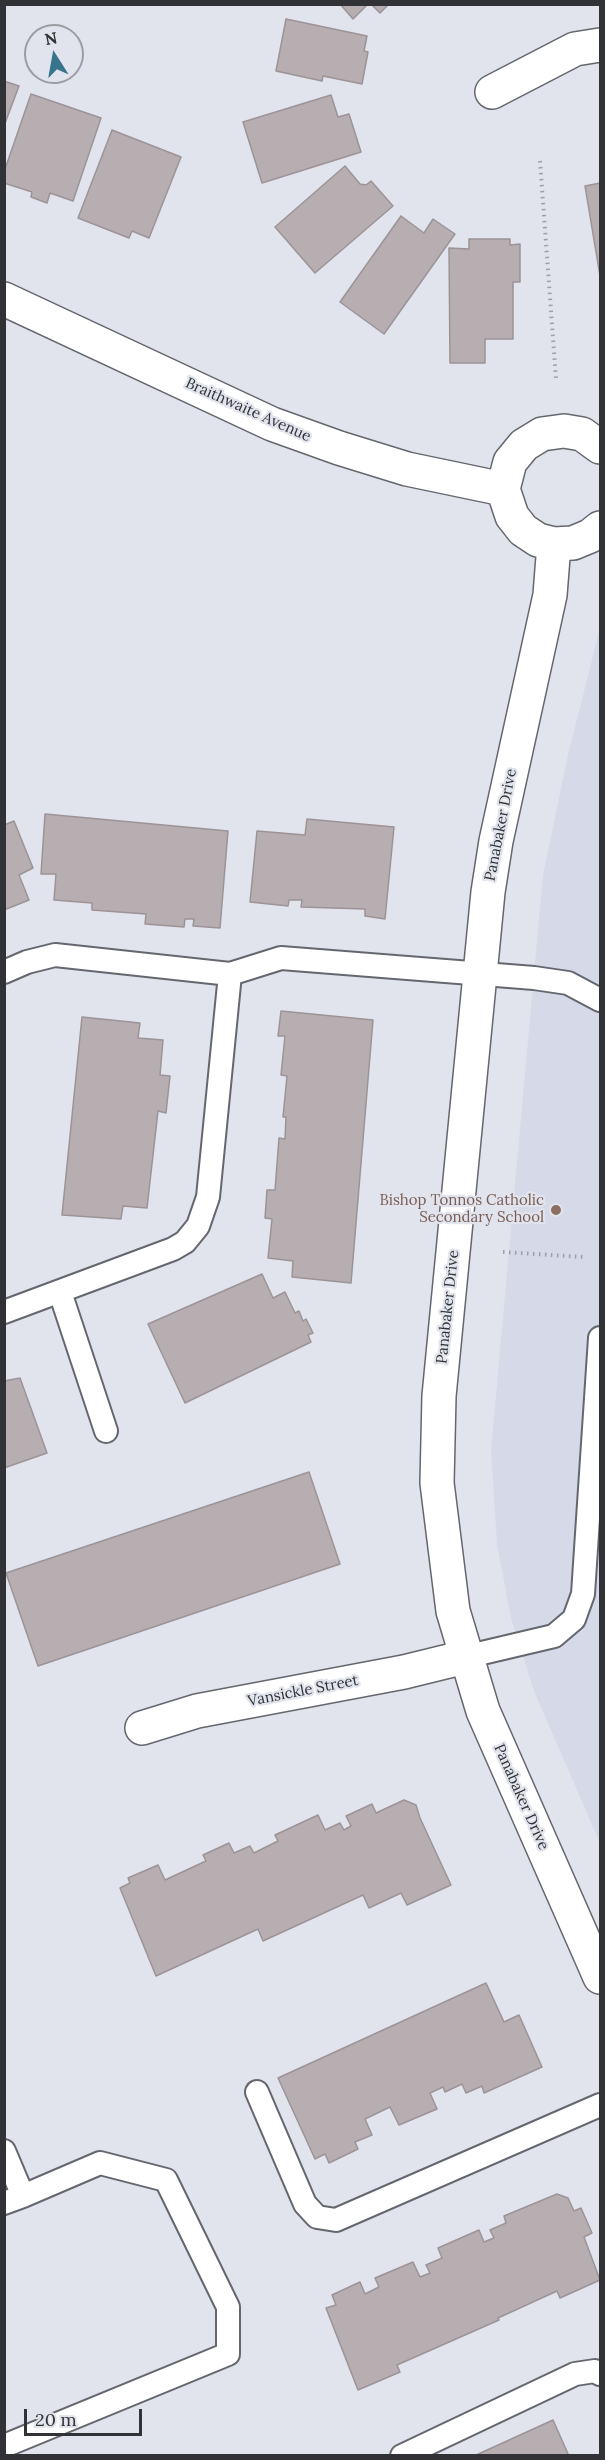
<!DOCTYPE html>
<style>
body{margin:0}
#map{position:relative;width:605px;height:2460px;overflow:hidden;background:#e2e4ed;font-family:Lora,serif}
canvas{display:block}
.frame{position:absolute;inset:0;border:6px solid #313235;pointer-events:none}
.north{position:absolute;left:24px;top:24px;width:60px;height:60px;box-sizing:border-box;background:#e2e4ed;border:2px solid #9b9da3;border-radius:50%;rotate:349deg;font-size:16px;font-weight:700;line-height:24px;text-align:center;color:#313235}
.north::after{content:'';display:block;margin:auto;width:21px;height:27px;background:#38758c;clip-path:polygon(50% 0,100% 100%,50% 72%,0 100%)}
.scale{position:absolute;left:24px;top:2409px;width:118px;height:27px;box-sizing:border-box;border:3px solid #313235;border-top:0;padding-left:8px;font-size:18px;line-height:21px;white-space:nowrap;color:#313235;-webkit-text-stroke:4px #e2e4ed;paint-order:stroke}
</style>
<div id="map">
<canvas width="605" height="2460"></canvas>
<div class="frame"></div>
<div class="north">N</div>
<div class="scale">20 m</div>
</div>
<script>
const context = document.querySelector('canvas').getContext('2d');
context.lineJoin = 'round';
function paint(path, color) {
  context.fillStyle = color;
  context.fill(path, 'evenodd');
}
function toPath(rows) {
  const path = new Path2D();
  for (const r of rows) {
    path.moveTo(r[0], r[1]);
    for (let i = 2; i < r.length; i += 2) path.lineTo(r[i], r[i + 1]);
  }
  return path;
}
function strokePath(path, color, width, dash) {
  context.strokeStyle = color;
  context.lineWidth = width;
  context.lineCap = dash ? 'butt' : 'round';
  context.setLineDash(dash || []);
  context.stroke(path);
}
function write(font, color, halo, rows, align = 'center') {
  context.font = font + ' Lora,serif';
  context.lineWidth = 4.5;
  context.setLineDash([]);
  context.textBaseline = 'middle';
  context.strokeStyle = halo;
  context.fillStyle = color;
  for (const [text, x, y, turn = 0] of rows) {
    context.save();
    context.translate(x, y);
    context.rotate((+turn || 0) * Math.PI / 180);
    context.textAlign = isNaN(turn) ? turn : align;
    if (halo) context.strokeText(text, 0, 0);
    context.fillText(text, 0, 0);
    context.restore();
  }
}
paint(toPath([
 [600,628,600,1843,534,1691,511,1618,497,1544,491,1450,543,875,568,755]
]), '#d5d9e8');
const building = toPath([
 [340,4,368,4,353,19,340,4],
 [371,4,389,4,380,13,371,4],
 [286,19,367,36,364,51,368,52,362,84,323,76,322,81,276,71,286,19],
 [4,81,19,86,4,126,4,81],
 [31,94,101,118,73,201,50,193,47,203,31,197,32,192,4,183,4,172,31,94],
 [331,95,338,117,349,114,361,152,262,183,243,122,331,95],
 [112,130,181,157,149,238,132,231,129,238,78,218,112,130],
 [345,166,360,184,366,185,371,181,393,206,315,273,275,227,345,166],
 [600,183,600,276,585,186,600,183],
 [401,216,424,233,433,219,455,234,384,334,340,302,401,216],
 [469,239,510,239,510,245,520,244,520,282,513,282,513,339,485,339,485,363,450,363,449,248,469,249,469,239],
 [45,814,228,831,220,928,193,926,194,919,185,919,184,927,145,924,146,914,92,910,92,903,54,900,56,874,41,874,45,814],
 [307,819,394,827,385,919,365,916,365,909,301,907,302,900,289,900,288,906,250,902,257,831,305,835,307,819],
 [14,821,33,868,19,875,29,900,4,910,4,825,14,821],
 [281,1011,373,1020,351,1283,292,1277,293,1261,268,1258,272,1219,265,1218,267,1190,275,1190,279,1138,285,1139,286,1117,283,1117,287,1076,281,1075,285,1036,278,1036,281,1011],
 [82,1017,140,1023,138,1038,163,1040,160,1075,170,1076,166,1113,158,1111,147,1208,123,1206,121,1219,62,1215,82,1017],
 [262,1274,273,1298,285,1292,295,1313,299,1311,303,1321,306,1319,313,1333,308,1335,311,1342,185,1403,148,1324,262,1274],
 [20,1378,47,1453,4,1468,4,1381,20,1378],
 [309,1472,340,1564,38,1666,6,1573,309,1472],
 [404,1800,416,1805,420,1818,451,1885,407,1905,401,1893,369,1908,363,1895,263,1941,258,1929,156,1976,120,1888,130,1883,128,1878,158,1865,165,1880,206,1861,203,1855,229,1843,234,1853,250,1846,254,1853,278,1841,275,1835,318,1815,325,1830,340,1823,344,1830,351,1826,346,1816,372,1804,376,1813,404,1800],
 [486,1983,504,2022,519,2015,542,2067,484,2093,482,2086,466,2093,462,2084,445,2092,443,2087,430,2093,437,2109,399,2125,390,2107,365,2119,372,2135,355,2142,358,2149,329,2163,325,2154,315,2159,278,2078,486,1983],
 [557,2194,568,2198,574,2211,581,2208,592,2233,584,2237,600,2280,560,2298,557,2291,498,2318,499,2320,397,2365,400,2372,358,2390,326,2308,336,2305,332,2295,360,2282,365,2294,379,2287,375,2278,413,2262,420,2277,430,2273,426,2265,442,2258,438,2248,479,2230,484,2242,494,2238,490,2230,506,2223,504,2216,557,2194],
 [553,2420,569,2456,474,2456,553,2420]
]);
paint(building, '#b7aeb1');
strokePath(building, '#9c9397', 1.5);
const lane = toPath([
 [4,972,27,962,55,955,230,974,281,958,534,978,568,983,600,1000],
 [60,1292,106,1431],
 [4,1312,173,1249,185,1242,198,1226,208,1197,230,974],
 [465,1657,554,1636,574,1619,583,1594,600,1338],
 [257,2092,305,2204,317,2217,336,2220,600,2105],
 [4,2151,23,2196,4,2203],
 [4,2446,228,2354,228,2307,166,2180,100,2163,23,2196],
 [402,2456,575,2374,595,2371,600,2374]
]);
const street = toPath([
 [492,92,575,49,600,45],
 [4,299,272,424,339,448,407,469,503,489],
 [600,447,582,434,564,431,542,434,524,445,510,462,503,489,512,516,523,530,538,540,554,544,573,543,590,536,600,528],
 [554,544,550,595,496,841,488,892,439,1396,437,1483,453,1611,483,1711,600,1977],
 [142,1728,197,1711,404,1672,465,1657]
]);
strokePath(lane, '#65676e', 26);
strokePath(street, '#65676e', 36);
strokePath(toPath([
 [540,161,556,379],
 [503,1252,583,1257]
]), '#9d9fa6', 4, [1.5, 4.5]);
strokePath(lane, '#fff', 22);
strokePath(street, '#fff', 33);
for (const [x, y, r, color] of [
 [556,1210,6,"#8d6e63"]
]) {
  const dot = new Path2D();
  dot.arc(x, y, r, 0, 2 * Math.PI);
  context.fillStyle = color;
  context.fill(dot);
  strokePath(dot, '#e2e4ed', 2);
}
write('15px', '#313235', '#e2e4ed', [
 ["Braithwaite Avenue",248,410,24],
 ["Panabaker Drive",501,825,-79],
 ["Panabaker Drive",448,1307,-84],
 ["Vansickle Street",303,1691,-11],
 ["Panabaker Drive",521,1797,66]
]);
write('15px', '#785e54', '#e2e4ed', [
 ["Bishop Tonnos Catholic",544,1201],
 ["Secondary School",544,1218]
], 'right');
</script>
